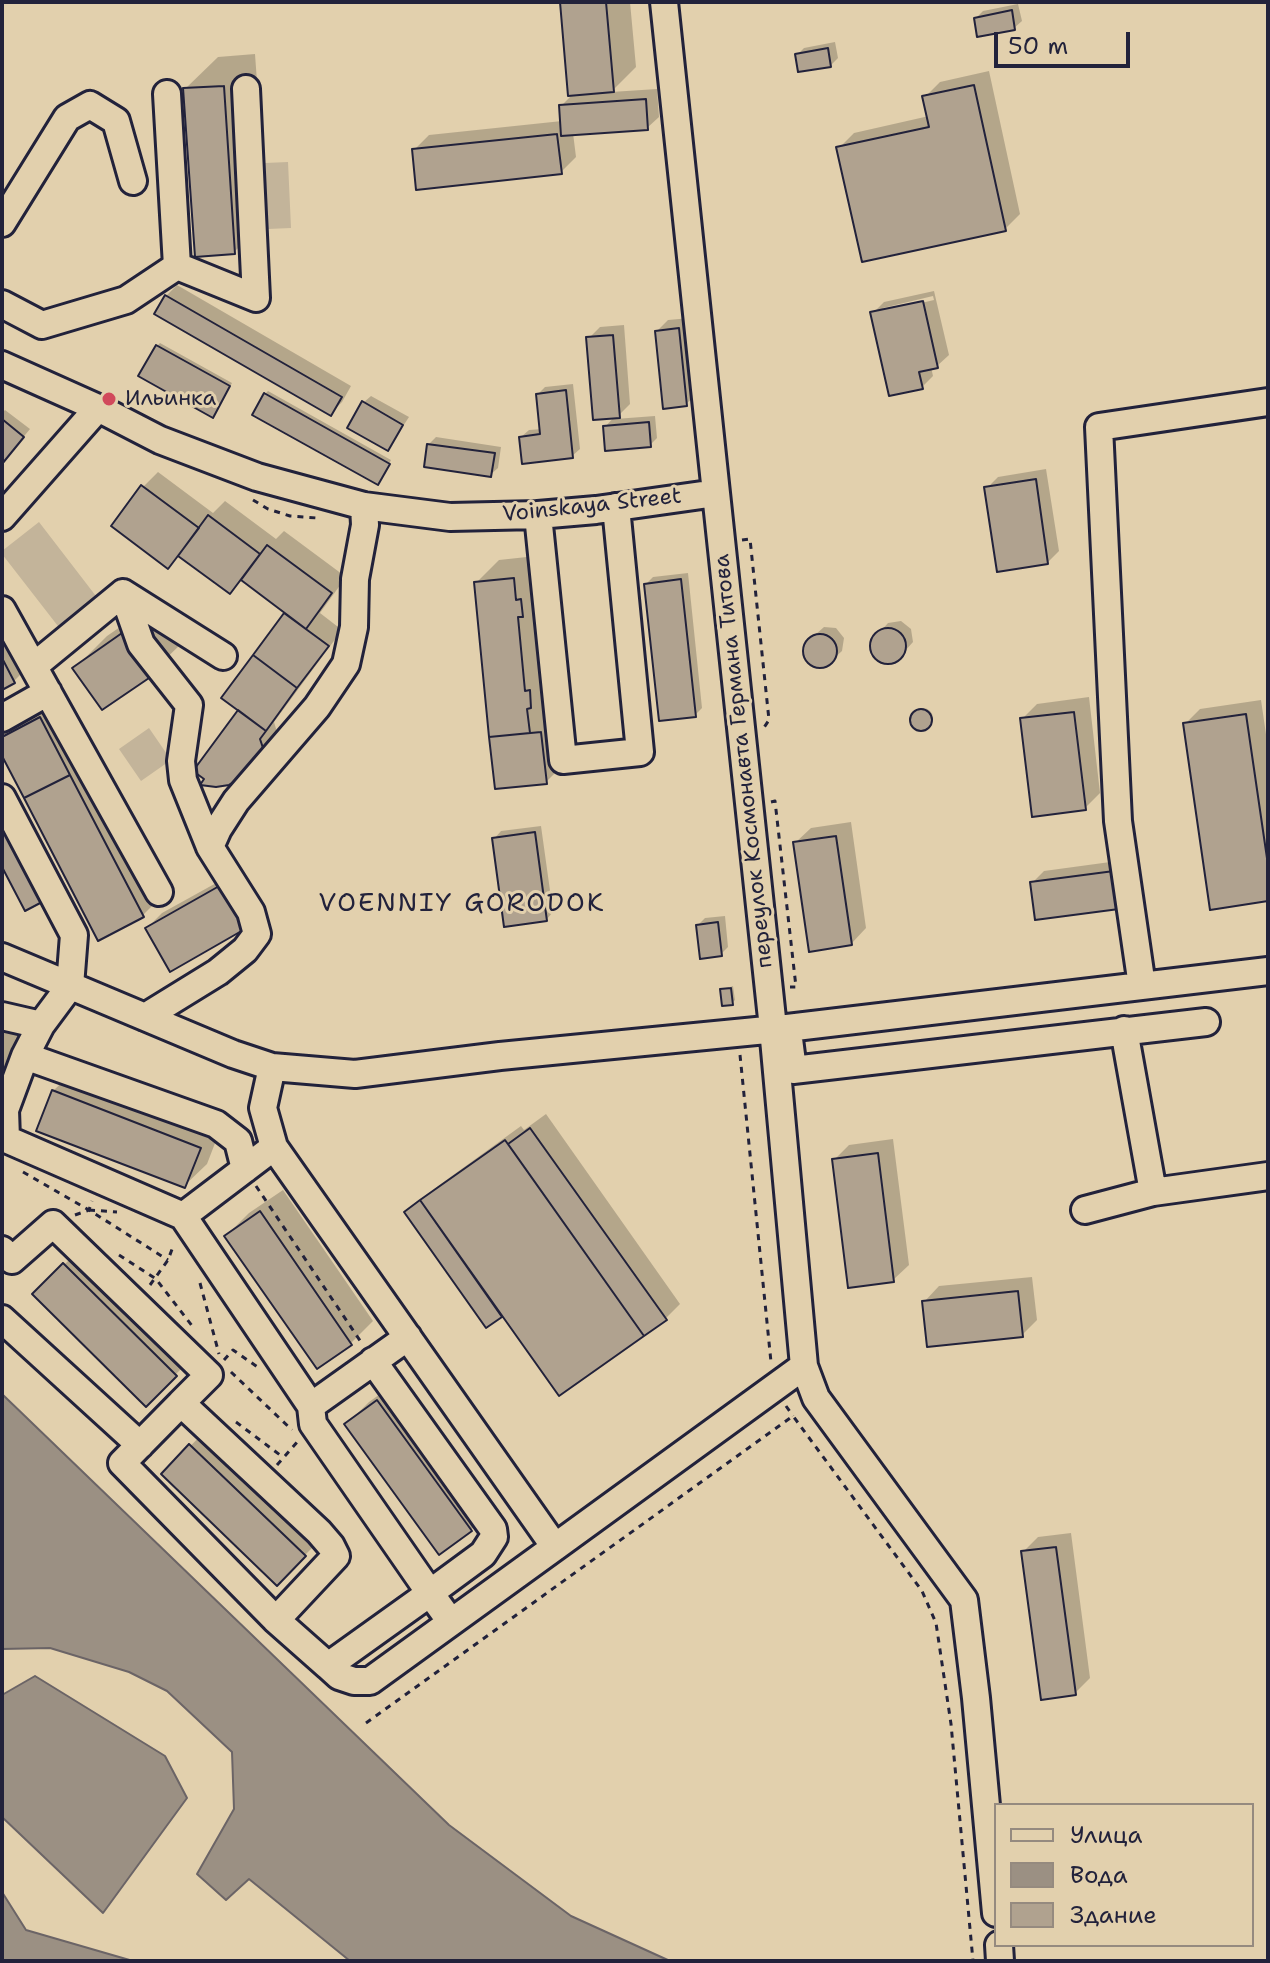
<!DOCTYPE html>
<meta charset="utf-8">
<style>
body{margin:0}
#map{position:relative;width:1270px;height:1963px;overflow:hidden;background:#e2d0ad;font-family:"Shantell Sans",sans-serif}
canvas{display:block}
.frame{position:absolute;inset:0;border:4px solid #22223b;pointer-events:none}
.legend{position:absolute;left:994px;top:1803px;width:260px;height:144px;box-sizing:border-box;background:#e2d0ad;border:2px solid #958a7f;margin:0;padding:10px 14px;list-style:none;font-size:24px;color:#22223b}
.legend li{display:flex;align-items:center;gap:16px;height:40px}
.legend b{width:40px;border:2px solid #958a7f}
.scale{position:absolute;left:994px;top:32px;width:136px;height:36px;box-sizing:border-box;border:4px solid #22223b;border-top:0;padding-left:10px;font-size:24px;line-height:28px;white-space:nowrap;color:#22223b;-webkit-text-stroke:6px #e2d0ad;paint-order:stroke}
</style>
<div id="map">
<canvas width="1270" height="1963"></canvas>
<div class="frame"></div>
<ul class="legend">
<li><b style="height:10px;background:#e2d0ad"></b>Улица</li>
<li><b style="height:22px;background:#9b9083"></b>Вода</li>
<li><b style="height:22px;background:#b0a28f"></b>Здание</li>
</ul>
<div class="scale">50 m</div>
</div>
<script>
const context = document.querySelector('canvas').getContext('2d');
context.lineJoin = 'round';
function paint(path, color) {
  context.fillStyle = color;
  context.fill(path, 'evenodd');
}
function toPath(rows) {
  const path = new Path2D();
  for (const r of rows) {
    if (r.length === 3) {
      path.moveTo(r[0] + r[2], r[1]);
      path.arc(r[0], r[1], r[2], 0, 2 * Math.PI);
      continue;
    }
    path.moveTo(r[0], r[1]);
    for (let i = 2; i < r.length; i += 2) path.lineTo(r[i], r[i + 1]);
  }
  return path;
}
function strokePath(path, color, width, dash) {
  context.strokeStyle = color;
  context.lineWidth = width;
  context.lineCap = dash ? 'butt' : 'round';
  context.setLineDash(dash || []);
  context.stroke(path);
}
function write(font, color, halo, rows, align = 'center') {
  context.font = font + ' "Shantell Sans",sans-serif';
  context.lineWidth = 6;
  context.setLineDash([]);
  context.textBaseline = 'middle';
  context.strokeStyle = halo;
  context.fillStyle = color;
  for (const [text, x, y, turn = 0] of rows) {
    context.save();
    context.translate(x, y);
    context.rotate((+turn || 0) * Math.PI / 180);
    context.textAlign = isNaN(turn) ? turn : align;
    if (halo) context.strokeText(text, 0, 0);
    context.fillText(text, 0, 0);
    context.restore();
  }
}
paint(toPath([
 [288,162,291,228,268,229,265,163],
 [39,522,99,600,61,630,2,554,2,551],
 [149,728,171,760,141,781,119,749]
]), '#c3b49a');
const water = toPath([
 [2,1394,449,1825,571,1916,670,1961,350,1961,249,1879,226,1900,197,1874,234,1809,232,1752,167,1691,129,1672,50,1648,2,1649,2,1394],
 [35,1676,165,1756,187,1798,103,1913,2,1817,2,1695,35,1676],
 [2,1892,26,1930,133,1961,2,1961,2,1892]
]);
paint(water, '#9b9083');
strokePath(water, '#6b6466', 2);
paint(toPath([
 [562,2,630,2,636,67,611,92,657,89,659,117,647,128,573,133,576,157,561,172,414,150,429,135,562,121,561,106,570,97],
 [1018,4,1022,21,1014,28,976,18,983,11],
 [835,42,838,58,831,65,797,55,804,48],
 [255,54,267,220,234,252,185,89,218,57],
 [989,71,1020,214,1005,229,839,148,854,133,929,116,925,97,940,82],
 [177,285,351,386,342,402,331,413,166,296],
 [934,291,949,355,937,366,931,367,933,376,922,387,873,313,884,302],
 [933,296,934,300,883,312,883,308],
 [690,318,698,393,686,404,657,331,668,320],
 [624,325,630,404,615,419,655,416,657,438,650,445,605,427,615,416,589,338,600,327],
 [160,343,232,383,216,412,157,346],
 [573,384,580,449,572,456,521,437,529,430,542,429,538,394,545,387],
 [268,391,391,460,381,480,265,394],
 [371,396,409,417,388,449,363,403],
 [5,410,30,429,2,463,2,413],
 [436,437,501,447,498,468,490,475,429,444],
 [1046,469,1059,551,1048,562,987,488,998,477],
 [158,472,213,513,225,501,276,539,284,531,346,577,320,613,342,630,274,722,277,732,276,739,228,783,241,710,224,697,287,612,243,579,230,592,180,554,168,566,143,487],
 [536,556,568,760,546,782,497,787,476,583,499,560],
 [688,573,702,708,695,715,646,584,653,577],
 [155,603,183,642,150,674,75,668,107,636],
 [2,615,29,666,14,681,2,688],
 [901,621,911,629,913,642,897,660,884,662,874,654,872,641,888,623],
 [824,627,836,628,844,638,842,651,824,667,812,665,804,655,806,643],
 [1089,697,1100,793,1085,808,1022,719,1037,704],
 [1261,700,1268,748,1268,899,1185,724,1200,709],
 [56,704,165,893,142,916,2,751,2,736,12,726],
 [923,718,10],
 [851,822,866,928,851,944,795,843,811,828],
 [541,826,553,912,546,920,494,839,501,831],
 [1125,860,1129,896,1033,882,1044,871],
 [236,872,244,928,147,928,162,913],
 [725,916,728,947,721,954,698,925,705,918],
 [733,986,735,1000,732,1003,722,990],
 [2,1014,27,1021,17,1060,2,1075],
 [76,1069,222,1125,207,1164,184,1186,53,1091],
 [546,1114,680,1304,665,1319,559,1393,502,1313,487,1325,406,1212,438,1186,521,1126,524,1130],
 [893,1139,909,1265,893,1280,834,1160,849,1145],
 [283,1190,373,1321,351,1343,317,1367,226,1236,249,1213],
 [87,1242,198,1352,146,1404,35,1294],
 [1032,1277,1037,1320,1022,1335,924,1302,939,1286],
 [401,1379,493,1507,471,1530,347,1424,369,1402],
 [213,1423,327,1533,277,1583,163,1474],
 [1071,1533,1090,1678,1075,1693,1023,1552,1038,1537]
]), '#0003');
const building = toPath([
 [560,2,606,2,614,92,568,96,560,2],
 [1012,10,1015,30,977,37,974,18,1012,10],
 [828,48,831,67,798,72,795,54,828,48],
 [974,85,1006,231,862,262,836,147,929,127,922,96,974,85],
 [224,86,235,254,195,257,183,88,224,86],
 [646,99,648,130,561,136,559,105,646,99],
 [557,134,562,174,416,190,412,149,557,134],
 [165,295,342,397,331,416,154,314,165,295],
 [923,301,938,368,919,372,923,389,889,396,870,312,923,301],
 [679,328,687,406,663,409,655,331,679,328],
 [613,335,620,418,593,420,586,337,613,335],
 [156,345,230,386,213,418,138,376,156,345],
 [566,390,573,458,522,464,519,437,540,434,536,394,566,390],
 [264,393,390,464,378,485,252,415,264,393],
 [362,401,403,425,388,451,347,428,362,401],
 [2,419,24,437,2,464,2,419],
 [649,422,651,447,605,451,603,426,649,422],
 [427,444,495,453,491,477,424,467,427,444],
 [1036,479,1048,564,997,572,984,487,1036,479],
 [141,485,199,528,168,569,111,526,141,485],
 [208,515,260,554,230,594,178,556,208,515],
 [267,545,332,593,306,629,241,580,267,545],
 [514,578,516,600,521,599,523,617,518,617,525,691,530,690,531,708,527,709,530,733,489,737,474,582,514,578],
 [681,579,696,717,659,721,644,584,681,579],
 [284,613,329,646,297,688,253,655,284,613],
 [888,646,18],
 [122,633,152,676,102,710,72,668,122,633],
 [820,651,17],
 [253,655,297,688,266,731,221,698,253,655],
 [2,658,15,683,2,690,2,658],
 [921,720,11],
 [238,710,266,731,260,739,263,748,262,757,240,779,229,785,216,787,200,785,204,779,193,771,238,710],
 [1074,712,1086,810,1032,817,1020,718,1074,712],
 [1246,714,1268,865,1268,901,1210,910,1183,723,1246,714],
 [40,717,70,775,24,798,2,756,2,737,40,717],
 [541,732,547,784,495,789,489,737,541,732],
 [70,775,144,917,98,941,24,798,70,775],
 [2,821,44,901,25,911,2,867,2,821],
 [535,832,547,921,504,927,492,838,535,832],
 [836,836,852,945,809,952,793,842,836,836],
 [1114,871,1119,909,1035,920,1030,882,1114,871],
 [221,885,245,929,170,972,145,928,221,885],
 [718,922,722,956,700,959,696,925,718,922],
 [731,988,733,1005,722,1006,720,989,731,988],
 [52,1090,201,1148,185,1188,36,1131,52,1090],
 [530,1128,667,1320,644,1336,508,1144,530,1128],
 [505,1140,644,1336,559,1396,420,1200,505,1140],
 [878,1153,894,1282,848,1288,832,1159,878,1153],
 [420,1200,502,1317,486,1328,404,1212,420,1200],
 [260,1211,352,1345,317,1369,224,1236,260,1211],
 [63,1263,177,1376,146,1407,32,1294,63,1263],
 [1018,1291,1023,1337,927,1347,922,1301,1018,1291],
 [377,1400,472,1531,439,1555,344,1424,377,1400],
 [189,1444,306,1556,277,1586,161,1474,189,1444],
 [1056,1547,1076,1695,1041,1700,1021,1551,1056,1547]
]);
paint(building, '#b0a28f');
strokePath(building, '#22223b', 2);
const minor = toPath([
 [167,94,177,266],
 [2,223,67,118,90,105,116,121,133,181],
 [177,266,256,298,246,89],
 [2,304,42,325,126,300,177,266],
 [2,365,98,408,160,440,257,477,364,506,450,517,538,515,596,510,716,493,664,2],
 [716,493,773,1028,804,1366,816,1398,964,1600,976,1698,996,1913],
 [538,515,563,760,640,752,616,507],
 [2,517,98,408],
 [123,593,141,644,189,705,181,761,183,780,210,847,218,829,236,801,317,707,346,664,354,627,355,579,365,525,364,506],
 [2,610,159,892],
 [34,666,123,593,223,656],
 [2,718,48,692],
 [2,798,74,935,70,986,41,1025,25,1056,5,1110,6,1139,183,1216,274,1147],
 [2,957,233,1054,272,1067,355,1074,500,1056,787,1028,1268,971],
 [1142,986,1118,821,1099,427,1268,402],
 [2,1016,41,1025],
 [145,1017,218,972,245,950,257,934,251,912,210,847],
 [1124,1030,1153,1192],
 [789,1039,793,1070,1206,1022],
 [25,1056,216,1124,238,1141,245,1169],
 [272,1067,263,1108,274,1147,555,1547,804,1366],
 [1085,1210,1153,1192,1268,1176],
 [183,1216,311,1406,408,1337],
 [2,1250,12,1260,53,1224,209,1375,181,1403,319,1532,331,1546,336,1556,276,1620,328,1666,430,1593,313,1424,311,1406],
 [2,1319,140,1445],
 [373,1361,493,1529,494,1537,483,1554,430,1593,451,1622],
 [181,1403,122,1463,276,1620],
 [328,1666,339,1676,354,1681,370,1681,555,1547],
 [999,1945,1000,1961]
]);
strokePath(minor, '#22223b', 32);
strokePath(toPath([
 [253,500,268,509,290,516,317,518],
 [742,540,750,539,769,720,763,729],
 [771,802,775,801,796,987,790,987],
 [740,1055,771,1362],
 [23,1172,89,1210,168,1260],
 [256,1186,361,1342],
 [89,1210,117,1212],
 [75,1215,89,1210,92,1201],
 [119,1255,156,1279,193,1327],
 [200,1283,219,1354],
 [150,1285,168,1260,174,1244],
 [224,1360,233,1350,259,1368],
 [231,1372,292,1430],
 [786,1406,793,1416],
 [236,1422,284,1458],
 [277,1465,298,1441],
 [366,1723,793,1416,922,1591,936,1623,951,1724,973,1961]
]), '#22223b', 3, [6, 6]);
strokePath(minor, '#e2d0ad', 26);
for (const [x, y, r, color] of [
 [109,399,8,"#d1495b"]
]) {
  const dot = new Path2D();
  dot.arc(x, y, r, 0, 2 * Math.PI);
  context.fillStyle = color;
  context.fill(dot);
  strokePath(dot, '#e2d0ad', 3);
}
write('22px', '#22223b', '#e2d0ad', [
 ["Ильинка",125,399]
], 'left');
write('22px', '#22223b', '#e2d0ad', [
 ["Voinskaya Street",592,506,-6],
 ["переулок Космонавта Германа Титова",744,761,-96]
]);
context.letterSpacing = '2px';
write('26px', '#22223b', '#e2d0ad', [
 ["VOENNIY GORODOK",462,904]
]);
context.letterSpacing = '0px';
</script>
